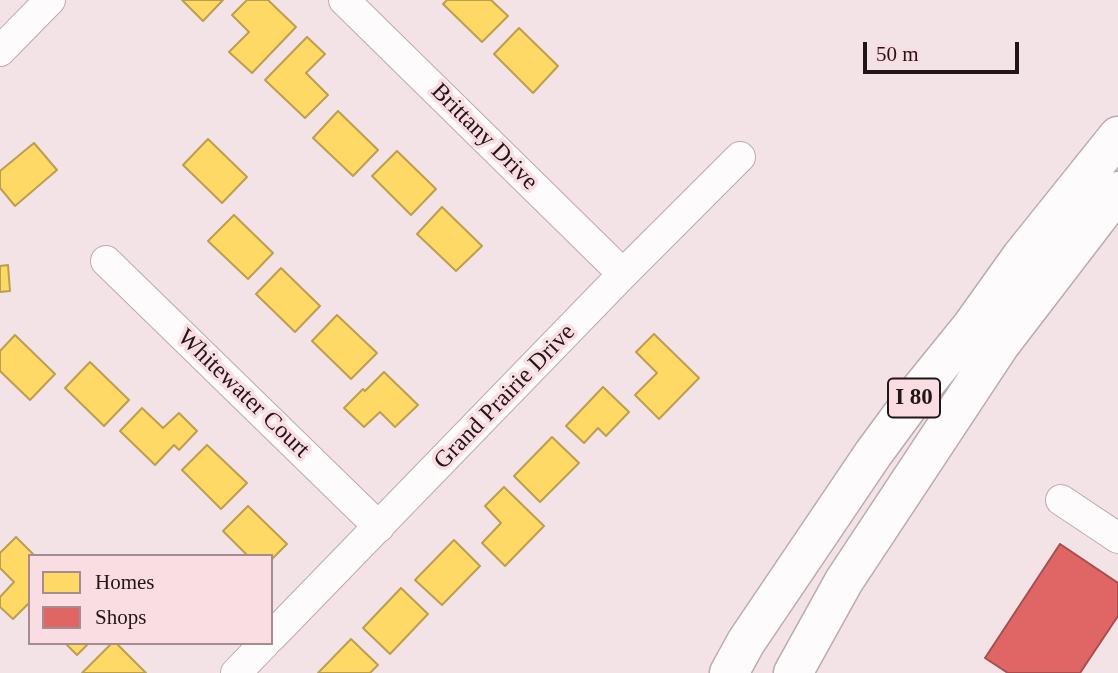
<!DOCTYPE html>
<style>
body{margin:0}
#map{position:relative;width:1118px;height:673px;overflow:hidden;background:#f4e3e6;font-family:"Times New Roman",serif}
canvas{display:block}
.legend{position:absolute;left:28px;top:554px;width:245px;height:91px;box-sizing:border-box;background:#fadde2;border:2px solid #a38d91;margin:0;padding:9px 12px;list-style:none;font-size:21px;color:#211518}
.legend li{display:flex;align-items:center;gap:14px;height:35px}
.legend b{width:35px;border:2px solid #a38d91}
.scale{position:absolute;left:863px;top:42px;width:156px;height:32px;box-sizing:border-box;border:4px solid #211518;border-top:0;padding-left:9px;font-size:21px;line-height:24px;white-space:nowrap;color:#211518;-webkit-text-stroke:5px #fadde2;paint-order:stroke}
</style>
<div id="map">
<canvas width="1118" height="673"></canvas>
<ul class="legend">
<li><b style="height:19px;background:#ffd966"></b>Homes</li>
<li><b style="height:19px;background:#e06666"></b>Shops</li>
</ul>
<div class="scale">50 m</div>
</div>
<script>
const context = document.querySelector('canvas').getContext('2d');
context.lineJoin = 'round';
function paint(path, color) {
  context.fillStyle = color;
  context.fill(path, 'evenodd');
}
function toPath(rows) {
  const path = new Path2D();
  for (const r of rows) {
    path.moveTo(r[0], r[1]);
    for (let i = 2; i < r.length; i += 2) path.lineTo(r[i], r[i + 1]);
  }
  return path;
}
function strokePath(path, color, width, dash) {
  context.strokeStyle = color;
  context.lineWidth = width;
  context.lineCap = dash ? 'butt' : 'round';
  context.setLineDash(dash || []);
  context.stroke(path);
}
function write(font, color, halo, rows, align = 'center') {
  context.font = font + ' "Times New Roman",serif';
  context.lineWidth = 7;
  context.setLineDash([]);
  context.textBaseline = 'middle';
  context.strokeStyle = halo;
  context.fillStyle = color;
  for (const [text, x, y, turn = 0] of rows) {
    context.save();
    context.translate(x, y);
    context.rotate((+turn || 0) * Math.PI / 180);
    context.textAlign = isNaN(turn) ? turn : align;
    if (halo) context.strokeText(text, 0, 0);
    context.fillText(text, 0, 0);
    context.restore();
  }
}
const homes = toPath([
 [182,0,223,0,203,21,182,0],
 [247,0,268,0,296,27,252,73,229,52,249,32,232,15,247,0],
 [447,0,491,0,508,16,482,42,443,4,447,0],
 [519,28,558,66,533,93,494,54,519,28],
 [307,37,325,54,306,73,328,95,305,118,265,80,307,37],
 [338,111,378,150,353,176,313,138,338,111],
 [208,139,247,177,222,203,183,165,208,139],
 [34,143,57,170,15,206,0,188,0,171,34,143],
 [397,151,436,189,411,215,372,176,397,151],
 [442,207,482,246,456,271,417,234,442,207],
 [234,215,273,253,248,279,208,241,234,215],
 [8,265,10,291,0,292,0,266,8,265],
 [281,268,320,306,295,332,256,294,281,268],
 [337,315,377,353,351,379,312,341,337,315],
 [654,334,699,378,659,419,635,395,657,373,636,352,654,334],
 [15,335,55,374,30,400,0,371,0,351,15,335],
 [90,362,129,400,104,426,65,388,90,362],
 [384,372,418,405,395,427,380,412,364,427,344,408,363,389,365,391,384,372],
 [603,387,629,412,606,436,598,428,584,443,566,426,603,387],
 [142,408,163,428,179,413,197,431,179,450,174,445,155,465,120,431,142,408],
 [552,437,579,463,540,502,514,476,552,437],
 [207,445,247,483,221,509,182,470,207,445],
 [504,487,544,526,505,566,482,543,501,523,485,506,504,487],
 [248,506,287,544,271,560,271,556,248,556,223,531,248,506],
 [16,537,35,556,30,556,30,602,13,619,0,607,0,597,14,582,0,568,0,553,16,537],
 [454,540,480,566,442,605,415,580,454,540],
 [401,588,428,614,390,654,363,628,401,588],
 [351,639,378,665,370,673,318,673,351,639],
 [65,643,89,643,77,655,65,643],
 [112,643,116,643,146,673,82,673,112,643]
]);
paint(homes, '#ffd966');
strokePath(homes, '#bc9e4f', 2);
const shops = toPath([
 [1060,544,1118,583,1118,616,1080,673,1008,673,985,658,1060,544]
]);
paint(shops, '#e06666');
strokePath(shops, '#a74e4f', 2);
const minor = toPath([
 [344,0,623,274],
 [0,51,50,0],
 [106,261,379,527],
 [1061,500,1118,538],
 [271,637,623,274,740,157],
 [236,673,265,643]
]);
const highway = toPath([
 [729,673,746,642,873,454,920,390,971,327,1021,257,1118,136],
 [793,673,844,581,1000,345,1118,191]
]);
strokePath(minor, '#baabae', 32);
strokePath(highway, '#baabae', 41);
strokePath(minor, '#fdfbfb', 30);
strokePath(highway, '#fdfbfb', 38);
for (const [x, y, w] of [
 [914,398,52]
]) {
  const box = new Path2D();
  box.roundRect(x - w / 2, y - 19.5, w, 39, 5);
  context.fillStyle = '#fadde2';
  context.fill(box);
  strokePath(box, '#211518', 2);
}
write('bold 23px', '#211518', null, [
 ["I 80",914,398]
]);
write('24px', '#211518', '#fadde2', [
 ["Brittany Drive",484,137,45],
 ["Whitewater Court",243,394,44],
 ["Grand Prairie Drive",505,397,-46]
]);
</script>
